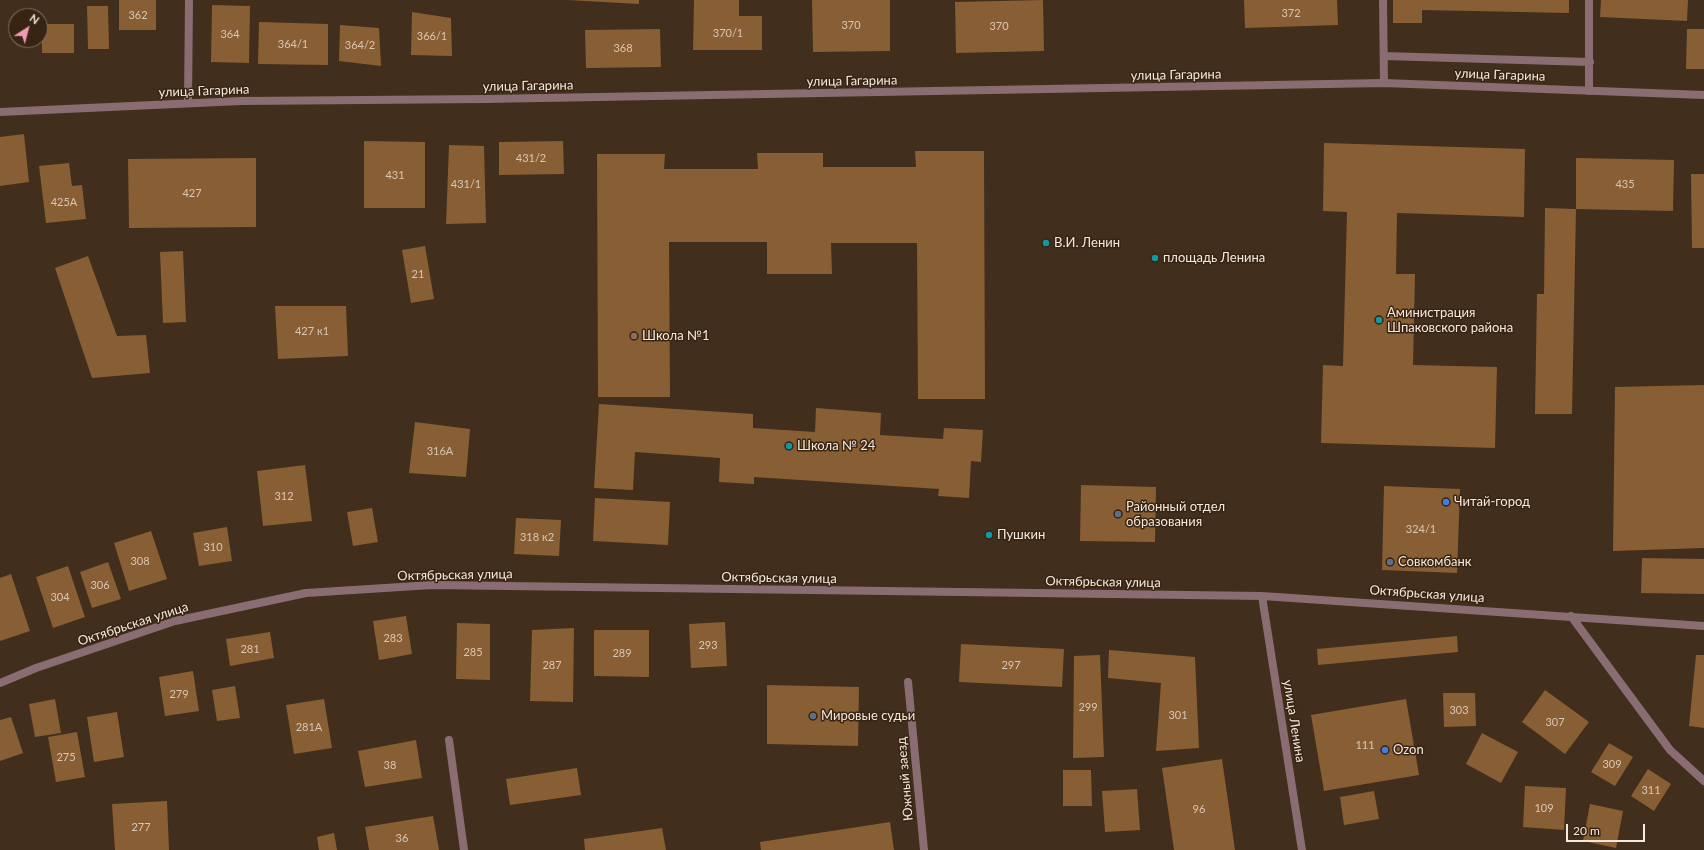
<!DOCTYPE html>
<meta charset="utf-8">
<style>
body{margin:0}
#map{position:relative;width:1704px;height:850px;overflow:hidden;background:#422e1c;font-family:Lato,sans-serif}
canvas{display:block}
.north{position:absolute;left:8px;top:8px;width:40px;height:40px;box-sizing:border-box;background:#372412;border:1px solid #837263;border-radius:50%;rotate:36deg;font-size:11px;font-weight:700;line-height:16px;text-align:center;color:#f5e8dd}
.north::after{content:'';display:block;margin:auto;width:14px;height:18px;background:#f09ab5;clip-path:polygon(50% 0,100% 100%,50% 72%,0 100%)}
.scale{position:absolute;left:1566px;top:824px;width:79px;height:18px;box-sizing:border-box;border:2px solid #f5e8dd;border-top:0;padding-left:5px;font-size:12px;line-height:14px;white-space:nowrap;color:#f5e8dd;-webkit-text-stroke:3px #372412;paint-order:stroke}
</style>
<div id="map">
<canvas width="1704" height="850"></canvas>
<div class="north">N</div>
<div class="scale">20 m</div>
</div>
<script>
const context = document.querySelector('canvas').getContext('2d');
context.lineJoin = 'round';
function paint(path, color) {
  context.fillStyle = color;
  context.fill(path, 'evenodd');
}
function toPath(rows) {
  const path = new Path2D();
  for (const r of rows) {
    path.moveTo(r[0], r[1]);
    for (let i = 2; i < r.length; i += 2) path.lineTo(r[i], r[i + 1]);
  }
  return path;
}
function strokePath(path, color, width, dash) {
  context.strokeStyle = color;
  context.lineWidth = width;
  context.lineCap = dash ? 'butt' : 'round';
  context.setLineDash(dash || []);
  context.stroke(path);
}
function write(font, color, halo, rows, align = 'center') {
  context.font = font + ' Lato,sans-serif';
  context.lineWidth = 3;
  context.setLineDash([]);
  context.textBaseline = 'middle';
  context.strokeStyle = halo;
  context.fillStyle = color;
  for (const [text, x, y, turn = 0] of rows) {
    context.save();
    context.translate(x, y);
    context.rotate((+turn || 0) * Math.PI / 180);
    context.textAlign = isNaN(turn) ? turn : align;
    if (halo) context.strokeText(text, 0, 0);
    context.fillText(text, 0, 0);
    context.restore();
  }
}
paint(toPath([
 [119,0,156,0,156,30,119,30],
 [567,0,639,0,639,4],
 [694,0,739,0,739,16,762,16,762,50,693,50],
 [812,0,890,0,890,51,813,52],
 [1043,0,1044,51,956,53,955,2],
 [1244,0,1337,0,1338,25,1245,28],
 [1393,0,1569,0,1569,13,1422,10,1422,23,1393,23],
 [1601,0,1688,0,1687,21,1600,17],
 [212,5,250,6,249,63,211,62],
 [87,6,108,6,109,49,88,49],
 [412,12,451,18,452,56,411,55],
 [259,22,328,24,328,65,258,64],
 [42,24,74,24,74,53,42,53],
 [340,25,379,28,381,66,339,61],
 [660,29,661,67,586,68,585,30],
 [1687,29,1704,29,1704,69,1686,69],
 [24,134,29,182,0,186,0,137],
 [364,141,425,142,425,208,364,208],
 [563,141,564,174,499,175,499,142],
 [1324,143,1525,149,1524,217,1397,213,1396,274,1415,274,1413,365,1497,367,1495,448,1321,443,1323,365,1343,366,1347,212,1323,211],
 [449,145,484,146,486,223,446,224],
 [915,151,984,151,985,399,918,399,917,243,831,243,832,274,767,274,767,242,669,242,670,397,598,397,597,154,665,154,664,169,758,169,757,153,823,153,823,167,916,167],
 [256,158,256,227,129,228,128,159],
 [1576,158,1674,160,1673,211,1576,209],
 [69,163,72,186,82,185,86,219,46,223,39,166],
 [1691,174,1704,174,1704,248,1692,248],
 [1545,208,1576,209,1572,414,1535,414,1537,294,1544,294],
 [425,246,434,299,411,303,402,250],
 [183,251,186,322,163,323,160,252],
 [88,256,117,336,146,335,150,373,92,378,55,268],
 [275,306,346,306,348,356,278,359],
 [1704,385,1704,548,1613,551,1615,387],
 [599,404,753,414,753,428,815,432,816,408,881,413,880,435,943,439,944,428,983,430,981,462,971,461,969,498,938,496,939,489,754,477,754,484,719,482,720,458,635,452,633,490,594,488],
 [415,422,470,429,466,477,409,473],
 [305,465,312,521,263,526,257,471],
 [1081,485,1156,487,1155,542,1080,541],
 [1384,486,1460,489,1457,573,1382,570],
 [595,498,670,502,668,545,593,541],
 [372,508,378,542,353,546,347,512],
 [516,518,561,520,559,556,514,554],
 [227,527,232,561,199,566,193,533],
 [151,531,167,579,129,591,114,543],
 [1642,558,1704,559,1704,594,1641,593],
 [108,562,121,599,92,608,80,572],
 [68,566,85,617,53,628,36,577],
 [11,574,30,631,0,641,0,578],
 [406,616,412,654,379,660,373,621],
 [725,622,727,666,691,668,689,624],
 [457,623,490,624,490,680,456,679],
 [574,628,573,702,530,701,532,630],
 [594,630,649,630,649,677,594,676],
 [270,632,274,658,230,666,226,639],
 [1457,636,1458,652,1318,665,1317,649],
 [961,644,1064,649,1062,687,959,682],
 [1109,650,1195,657,1199,748,1156,751,1161,683,1108,678],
 [1100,655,1104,757,1073,758,1074,656],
 [1696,655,1704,655,1704,728,1689,726],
 [193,671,199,711,165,716,159,677],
 [767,685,859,687,858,746,767,744],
 [235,686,240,718,217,721,212,690],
 [1545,690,1589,722,1565,754,1522,722],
 [1443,693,1475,693,1476,726,1444,727],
 [55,699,61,733,35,737,29,704],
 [324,699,332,748,294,754,286,705],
 [1406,699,1419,775,1324,791,1311,715],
 [117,712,124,757,94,762,87,717],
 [11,717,23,753,0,761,0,720],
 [77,732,85,777,56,782,48,737],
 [1482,733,1518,752,1501,783,1466,764],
 [416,740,422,778,365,787,358,751],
 [1609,743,1633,757,1615,786,1591,772],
 [1222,759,1235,850,1174,850,1162,768],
 [577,768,581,795,510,805,506,779],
 [1648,769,1671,784,1654,811,1631,796],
 [1063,770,1091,770,1092,806,1063,806],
 [1525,786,1566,788,1564,830,1523,827],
 [1137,789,1140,830,1105,832,1102,791],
 [1374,791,1379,819,1344,825,1340,797],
 [167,801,169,850,115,850,112,804],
 [1590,804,1623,811,1616,848,1583,841],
 [433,816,439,850,369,850,365,827],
 [890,822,894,850,761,850,760,842],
 [662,828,666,850,585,850,584,839],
 [334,833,337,850,319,850,317,837]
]), '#885e34');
strokePath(toPath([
 [1383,0,1384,83],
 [1384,56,1590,62],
 [1589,91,1589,0]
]), '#896d72', 8);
strokePath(toPath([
 [188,103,189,0],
 [0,112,241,101,486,99,1384,83,1704,95],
 [1262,596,1302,850],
 [1571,616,1670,750,1704,781],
 [908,682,924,850],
 [0,683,36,668,175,621,306,593,432,585,1262,596,1704,626],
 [449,740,464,850]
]), '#896d72', 8);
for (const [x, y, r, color] of [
 [1046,243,4,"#0f9aa8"],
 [1155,258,4,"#0f9aa8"],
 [1379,320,4,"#0f9aa8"],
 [634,336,4,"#8d6e63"],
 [789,446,4,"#0f9aa8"],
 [1446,502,4,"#3f7fe0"],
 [1118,514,4,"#5c6f8a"],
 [989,535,4,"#0f9aa8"],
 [1390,562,4,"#5c6f8a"],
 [813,716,4,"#5c6f8a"],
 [1385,750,4,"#3f7fe0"]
]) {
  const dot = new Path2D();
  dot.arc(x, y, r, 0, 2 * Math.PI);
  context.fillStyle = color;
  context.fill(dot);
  strokePath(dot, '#372412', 1.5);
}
write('11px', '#dac6b3', null, [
 ["372",1291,13],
 ["362",138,15],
 ["370",851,25],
 ["370",999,26],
 ["370/1",728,33],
 ["364",230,34],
 ["366/1",432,36],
 ["364/1",293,44],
 ["364/2",360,45],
 ["368",623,48],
 ["431/2",531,158],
 ["431",395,175],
 ["431/1",466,184],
 ["435",1625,184],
 ["427",192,193],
 ["425А",64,202],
 ["21",418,274],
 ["427 к1",312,331],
 ["316А",440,451],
 ["312",284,496],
 ["324/1",1421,529],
 ["318 к2",537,537],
 ["310",213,547],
 ["308",140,561],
 ["306",100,585],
 ["304",60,597],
 ["283",393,638],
 ["293",708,645],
 ["281",250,649],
 ["285",473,652],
 ["289",622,653],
 ["287",552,665],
 ["297",1011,665],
 ["279",179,694],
 ["299",1088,707],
 ["303",1459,710],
 ["301",1178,715],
 ["307",1555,722],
 ["281А",309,727],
 ["111",1365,745],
 ["275",66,757],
 ["309",1612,764],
 ["38",390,765],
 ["311",1651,790],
 ["109",1544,808],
 ["96",1199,809],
 ["277",141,827],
 ["36",402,838]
]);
write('13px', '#f5e8dd', '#372412', [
 ["улица Гагарина",1176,75,-1],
 ["улица Гагарина",1500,75,2],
 ["улица Гагарина",852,81,-1],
 ["улица Гагарина",528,86,-1],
 ["улица Гагарина",204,91,-2],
 ["Октябрьская улица",455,575,-1],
 ["Октябрьская улица",779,578,1],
 ["Октябрьская улица",1103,582,1],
 ["Октябрьская улица",1427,594,4],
 ["Октябрьская улица",133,624,-18],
 ["улица Ленина",1294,721,81],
 ["Южный заезд",905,779,-95]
]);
write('13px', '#f5e8dd', '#372412', [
 ["В.И. Ленин",1054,243],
 ["площадь Ленина",1163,258],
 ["Аминистрация",1387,313],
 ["Шпаковского района",1387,328],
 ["Школа №1",642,336],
 ["Школа № 24",797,446],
 ["Читай-город",1454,502],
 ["Районный отдел",1126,507],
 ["образования",1126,522],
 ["Пушкин",997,535],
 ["Совкомбанк",1398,562],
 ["Мировые судьи",821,716],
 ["Ozon",1393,750]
], 'left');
</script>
